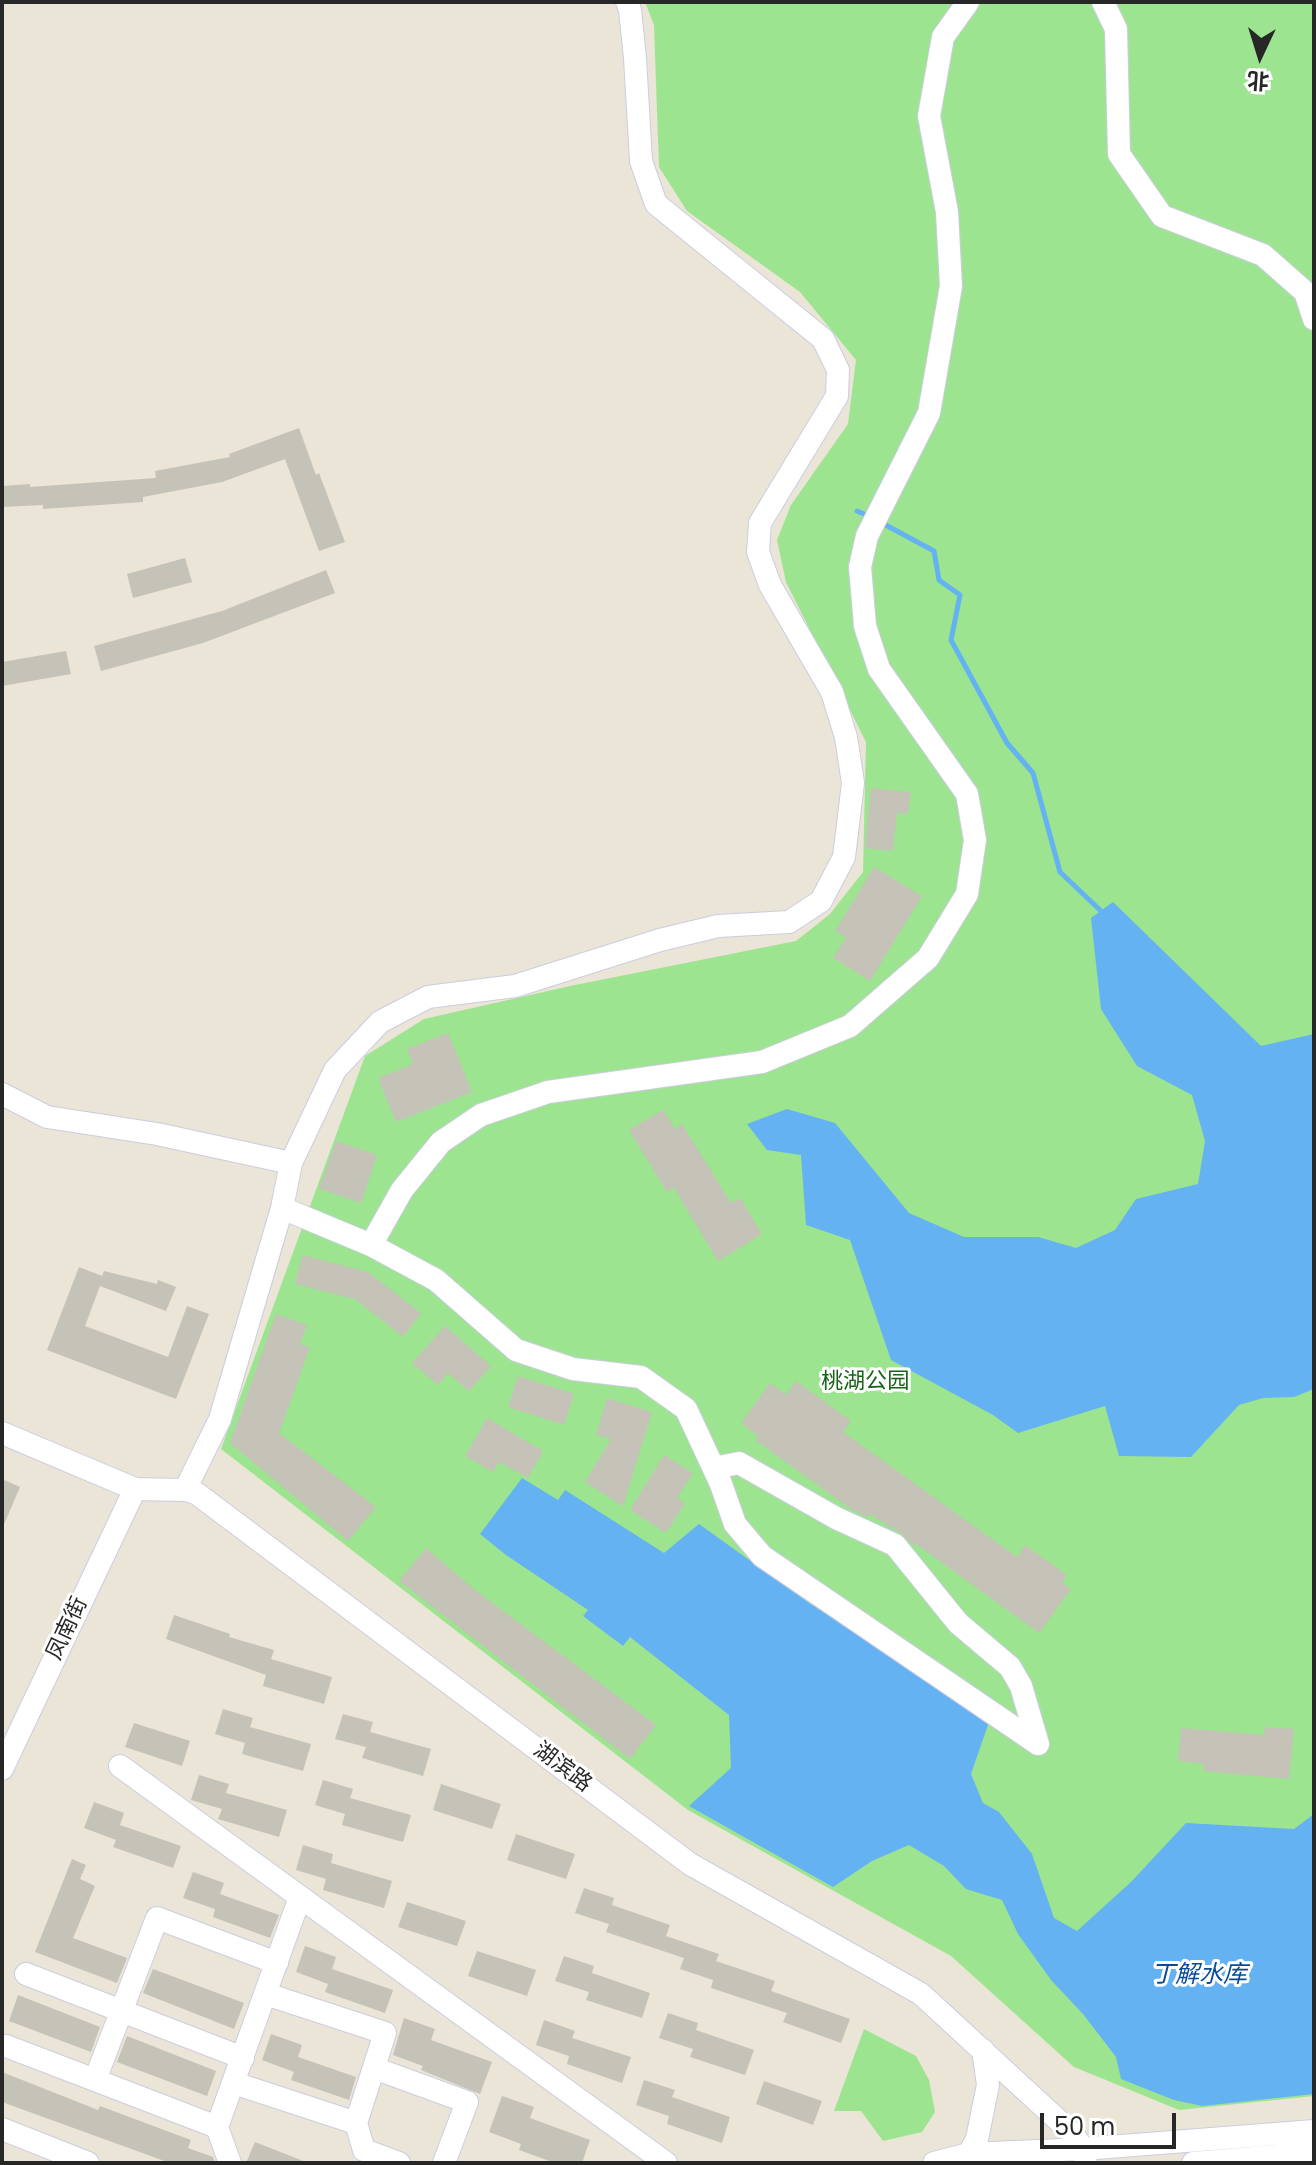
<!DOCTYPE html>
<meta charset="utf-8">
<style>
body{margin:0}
#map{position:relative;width:1316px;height:2165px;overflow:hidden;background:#eae5d7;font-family:Poppins,"Noto Sans SC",sans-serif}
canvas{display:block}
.frame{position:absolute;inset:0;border:4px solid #272727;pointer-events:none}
.north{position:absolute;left:1220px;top:16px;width:80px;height:80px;-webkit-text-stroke:6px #fff;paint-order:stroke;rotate:184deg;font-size:22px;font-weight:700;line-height:32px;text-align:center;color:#272727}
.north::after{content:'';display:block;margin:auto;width:28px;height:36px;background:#272727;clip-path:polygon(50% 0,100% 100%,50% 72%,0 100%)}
.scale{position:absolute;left:1040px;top:2113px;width:136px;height:36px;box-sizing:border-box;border:4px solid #272727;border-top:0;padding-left:10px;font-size:24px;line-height:28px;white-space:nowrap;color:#272727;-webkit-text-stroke:6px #fff;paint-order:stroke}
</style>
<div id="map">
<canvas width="1316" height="2165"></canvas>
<div class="frame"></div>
<div class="north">北</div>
<div class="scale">50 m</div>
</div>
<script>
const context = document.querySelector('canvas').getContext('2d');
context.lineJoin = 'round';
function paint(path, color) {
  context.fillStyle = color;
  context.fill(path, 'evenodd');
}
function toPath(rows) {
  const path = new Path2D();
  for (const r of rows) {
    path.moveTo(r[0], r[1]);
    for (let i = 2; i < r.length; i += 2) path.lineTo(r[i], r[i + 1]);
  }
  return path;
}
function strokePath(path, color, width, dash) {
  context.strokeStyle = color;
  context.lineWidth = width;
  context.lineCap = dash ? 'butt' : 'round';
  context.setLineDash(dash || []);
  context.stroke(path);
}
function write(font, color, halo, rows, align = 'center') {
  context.font = font + ' Poppins,"Noto Sans SC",sans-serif';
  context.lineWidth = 6;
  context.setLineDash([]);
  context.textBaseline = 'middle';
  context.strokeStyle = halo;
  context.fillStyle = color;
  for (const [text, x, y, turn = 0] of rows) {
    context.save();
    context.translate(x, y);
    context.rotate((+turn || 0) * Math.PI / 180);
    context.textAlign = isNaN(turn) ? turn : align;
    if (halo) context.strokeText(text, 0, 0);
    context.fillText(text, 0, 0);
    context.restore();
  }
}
paint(toPath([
 [645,2,1314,2,1314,2096,1179,2110,1074,2067,951,1956,688,1810,221,1449,365,1056,424,1019,570,986,796,941,830,914,863,872,866,742,786,582,777,540,791,505,848,424,856,360,800,292,687,211,659,167,654,25],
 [864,2029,916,2056,929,2080,935,2112,922,2132,883,2141,861,2111,834,2111]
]), '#9de490');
paint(toPath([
 [1113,902,1261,1046,1314,1034,1314,1389,1294,1397,1263,1398,1239,1405,1191,1457,1119,1456,1105,1406,1018,1433,993,1415,891,1360,850,1240,806,1225,801,1155,767,1150,747,1124,787,1109,835,1123,909,1213,964,1237,1038,1237,1076,1248,1115,1230,1136,1199,1198,1184,1205,1141,1192,1095,1137,1066,1101,1009,1091,918],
 [522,1478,558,1500,565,1490,664,1553,699,1524,809,1603,990,1719,971,1774,983,1803,999,1812,1032,1854,1054,1918,1077,1931,1131,1882,1186,1823,1294,1829,1314,1814,1314,2094,1202,2106,1174,2100,1121,2079,1116,2057,1083,2014,1051,1980,1018,1934,1002,1900,966,1889,944,1866,909,1845,872,1861,833,1887,689,1806,731,1768,729,1715,630,1637,623,1646,583,1616,588,1610,506,1555,480,1534]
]), '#64b2f2');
strokePath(toPath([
 [857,511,871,517],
 [880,522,934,551,939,580,960,595,951,640,1007,743,1033,773,1060,872,1101,911]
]), '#64b2f2', 5);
paint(toPath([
 [299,428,316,475,319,473,345,542,319,551,285,459,222,482,143,497,143,502,43,509,43,505,2,507,2,486,30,484,30,487,156,478,155,471,230,457,229,454],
 [185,558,192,582,133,598,127,574],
 [326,570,335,593,203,643,101,671,94,646,222,611],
 [66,651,71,674,2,686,2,662],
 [871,788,911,792,908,814,897,813,893,851,865,848],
 [874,867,922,896,870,981,833,958,846,937,835,931],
 [448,1033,472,1092,396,1122,378,1078,413,1064,407,1049],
 [663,1110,675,1129,682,1124,731,1203,740,1198,762,1234,718,1261,674,1188,667,1192,629,1130],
 [336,1141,377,1155,361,1203,319,1189],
 [302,1255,368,1272,421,1313,403,1337,355,1299,295,1284],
 [79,1267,102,1276,104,1271,157,1284,158,1280,176,1287,166,1311,100,1286,85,1326,168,1357,187,1306,209,1314,176,1399,47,1350],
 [276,1314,307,1325,300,1344,310,1347,279,1433,376,1507,348,1541,230,1443],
 [445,1326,491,1366,469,1391,448,1373,438,1385,412,1363],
 [518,1376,574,1394,564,1425,508,1407],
 [796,1381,851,1421,843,1432,1017,1557,1025,1545,1067,1575,1062,1583,1071,1589,1039,1633,916,1544,914,1546,901,1533,869,1514,867,1517,851,1509,755,1440,758,1436,741,1423,770,1383,786,1395],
 [607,1398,652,1412,623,1506,585,1482,611,1439,596,1435],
 [487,1418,543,1451,528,1478,499,1462,493,1472,465,1456],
 [664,1455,693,1473,677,1498,685,1503,666,1533,630,1510],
 [2,1479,20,1487,2,1529],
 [426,1548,475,1590,656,1725,630,1759,399,1581],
 [174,1615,230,1634,229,1637,274,1650,271,1659,332,1677,324,1704,263,1686,266,1675,166,1639],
 [223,1709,253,1718,250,1727,311,1744,303,1771,242,1754,245,1743,215,1734],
 [343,1714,373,1722,370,1732,431,1749,423,1776,362,1758,366,1747,335,1739],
 [134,1723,190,1741,182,1766,125,1747],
 [1265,1727,1294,1729,1289,1779,1203,1771,1204,1764,1178,1761,1181,1728,1264,1735],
 [199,1775,229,1784,226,1793,287,1810,279,1837,218,1819,222,1809,191,1800],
 [323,1780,353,1789,350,1798,411,1815,403,1842,342,1825,345,1814,315,1805],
 [441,1784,501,1804,492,1829,433,1810],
 [94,1802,124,1813,120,1825,181,1846,173,1868,113,1847,116,1840,84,1828],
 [516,1834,575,1854,566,1879,507,1860],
 [303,1845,333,1854,331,1863,392,1881,384,1908,323,1890,326,1879,296,1870],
 [72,1859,86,1865,80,1879,95,1886,73,1938,127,1958,117,1983,35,1952],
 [193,1872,224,1883,220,1894,279,1915,270,1938,213,1917,215,1909,183,1898],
 [584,1888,614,1898,612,1905,670,1925,666,1936,719,1954,716,1961,775,1981,771,1991,850,2019,841,2043,783,2022,787,2013,711,1988,713,1980,680,1969,684,1958,606,1932,609,1924,575,1913],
 [407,1902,466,1921,457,1946,398,1927],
 [305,1946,336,1957,332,1969,393,1990,385,2013,325,1992,328,1984,296,1972],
 [477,1951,536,1970,527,1996,468,1976],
 [564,1956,594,1966,592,1973,650,1993,642,2018,586,2000,589,1992,555,1981],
 [153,1969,244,2003,234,2029,143,1993],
 [18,1995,100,2027,91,2052,9,2021],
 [668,2013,698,2023,696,2030,754,2050,745,2075,690,2057,693,2049,659,2038],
 [404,2018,435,2029,431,2040,492,2062,480,2094,421,2070,423,2066,393,2055],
 [544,2020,575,2031,572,2038,631,2057,622,2083,567,2064,569,2056,536,2045],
 [271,2034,302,2045,298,2057,356,2077,349,2100,291,2080,294,2072,262,2060],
 [127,2036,216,2071,207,2096,117,2062],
 [2,2072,98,2110,100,2106,191,2140,188,2148,213,2157,215,2163,170,2163,2,2102],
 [644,2080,675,2090,672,2097,730,2117,722,2143,667,2124,669,2116,636,2105],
 [764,2081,822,2101,813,2125,756,2104],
 [502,2096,534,2107,530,2118,590,2140,582,2163,555,2163,519,2150,521,2144,489,2132],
 [255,2142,306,2162,306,2163,246,2163]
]), '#c5c2b7');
const minor = toPath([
 [1103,2,1116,29,1119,154,1162,216,1263,255,1305,292,1314,319],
 [2,1094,47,1117,157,1134,291,1163],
 [282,1208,371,1245,436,1280,516,1350,573,1369,641,1377,686,1409,721,1484,735,1524,762,1556,1038,1744],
 [371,1245,402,1190,441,1142,481,1115,548,1092,762,1062,850,1026,928,958,967,894,975,840,967,794,879,669,865,626,860,567,867,536,929,413,951,286,947,212,929,116,943,37,968,2],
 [2,1433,135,1489,185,1490,196,1493,690,1864,921,1994,1072,2133,1083,2149,1086,2163],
 [714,1468,739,1463,836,1518,895,1545,958,1623,1010,1667,1021,1686,1038,1744],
 [185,1490,220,1419,282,1208,291,1163,335,1070,380,1022,428,997,515,986,660,940,718,926,789,922,821,901,844,857,853,783,846,737,832,692,770,585,758,552,760,523,837,396,838,370,823,339,656,204,641,161,635,58,630,10,627,2],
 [120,1766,666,2163],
 [2,1769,135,1489],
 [26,1974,243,2058],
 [6,2046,95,2080],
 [374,2068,467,2102,444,2163],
 [234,2083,356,2123,385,2033,266,1994],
 [356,2123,364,2150,399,2163],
 [217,2127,95,2080,157,1918,277,1963],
 [2,2129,88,2163],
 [969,2154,977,2139,988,2085,983,2050],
 [230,2163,217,2127,300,1897],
 [934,2163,969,2154,1083,2149,1314,2131],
 [1193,2163,1314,2153]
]);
strokePath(minor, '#cccce1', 24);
strokePath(minor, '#fff', 22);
write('22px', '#186416', '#fff', [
 ["桃湖公园",865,1382]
]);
write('22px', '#272727', '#fff', [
 ["凤南街",68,1629,-65],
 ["湖滨路",562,1768,37]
]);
write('italic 24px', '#084c99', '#fff', [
 ["丁解水库",1199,1976]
]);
</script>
